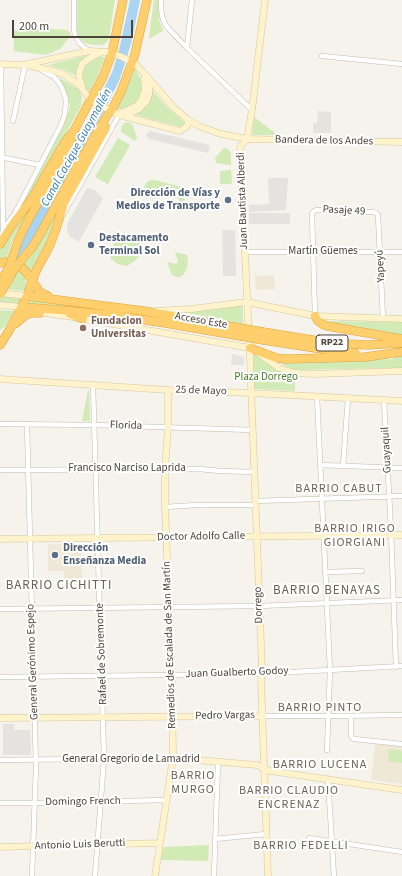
<!DOCTYPE html>
<meta charset="utf-8">
<style>
body{margin:0}
#map{position:relative;width:402px;height:876px;overflow:hidden;background:#f6f3ec;font-family:"Source Sans 3",sans-serif}
canvas{display:block}
.scale{position:absolute;left:12px;top:20px;width:121px;height:18px;box-sizing:border-box;border:2px solid #4b4439;border-top:0;padding-left:5px;font-size:12px;line-height:14px;white-space:nowrap;color:#4b4439;-webkit-text-stroke:3px #fff;paint-order:stroke}
</style>
<div id="map">
<canvas width="402" height="876"></canvas>
<div class="scale">200 m</div>
</div>
<script>
const context = document.querySelector('canvas').getContext('2d');
context.lineJoin = 'round';
function paint(path, color) {
  context.fillStyle = color;
  context.fill(path, 'evenodd');
}
function toPath(rows) {
  const path = new Path2D();
  for (const r of rows) {
    path.moveTo(r[0], r[1]);
    for (let i = 2; i < r.length; i += 2) path.lineTo(r[i], r[i + 1]);
  }
  return path;
}
function strokePath(path, color, width, dash) {
  context.strokeStyle = color;
  context.lineWidth = width;
  context.lineCap = dash ? 'butt' : 'round';
  context.setLineDash(dash || []);
  context.stroke(path);
}
function write(font, color, halo, rows, align = 'center') {
  context.font = font + ' "Source Sans 3",sans-serif';
  context.lineWidth = 4;
  context.setLineDash([]);
  context.textBaseline = 'middle';
  context.strokeStyle = halo;
  context.fillStyle = color;
  for (const [text, x, y, turn = 0] of rows) {
    context.save();
    context.translate(x, y);
    context.rotate((+turn || 0) * Math.PI / 180);
    context.textAlign = isNaN(turn) ? turn : align;
    if (halo) context.strokeText(text, 0, 0);
    context.fillText(text, 0, 0);
    context.restore();
  }
}
paint(toPath([
 [274,275,275,289,256,290,255,276],
 [48,544,81,544,82,582,64,582,64,571,48,571],
 [375,744,402,746,402,784,371,780]
]), '#efe8d6');
paint(toPath([
 [77,0,115,0,109,38,107,42,105,44,101,45,93,45,85,43,79,38,77,30],
 [154,0,159,0,159,19,163,31,149,39,149,37],
 [27,29,54,29,67,30,71,34,68,39,60,49,46,55,14,51,13,31],
 [89,55,83,59,79,64,76,70,76,76,65,70,48,65],
 [99,57,105,57,98,75,89,92,84,85,82,80,82,74,86,64,96,58],
 [135,68,140,78,142,85,142,91,139,98,133,105,126,108,116,110,127,87],
 [59,78,69,83,79,90,82,97,81,106,28,200,20,209,64,124,69,110,70,105,68,97],
 [152,90,168,108,185,123,185,125,181,127,136,115,148,104,152,95],
 [254,117,278,135,252,135],
 [127,122,132,124,137,137,135,141,121,132,121,128,124,123],
 [118,138,130,145,108,184,95,177],
 [224,148,228,149,230,151,231,155,231,165,216,163,215,158],
 [231,170,232,184,220,184,220,171],
 [155,180,181,187,185,192,184,201,182,205,177,197,149,190,142,194,141,191,148,181],
 [35,201,13,240,6,259,0,260,0,248,14,226],
 [61,201,47,242,30,273,22,264],
 [119,239,140,243,132,251,135,255,139,256,135,261,127,266,118,264,111,259,110,252,114,243],
 [175,252,187,255,188,260,187,268,184,274,180,277,176,277,172,275,167,262,176,264,178,262],
 [17,268,24,275,25,279,26,285,25,291,5,289],
 [1,296,22,298,18,304,0,302,0,299],
 [29,300,131,313,147,316,27,306],
 [243,305,243,324,183,312,216,309],
 [0,310,14,311,6,326,0,330],
 [324,321,402,322,402,368,291,370,278,361,394,359,392,334,340,325],
 [256,354,281,371,295,376,295,391,257,389,254,388,253,356],
 [88,390,89,391,90,421,82,421],
 [389,749,402,751,402,763,388,761],
 [209,845,208,861,161,860,163,848,165,847]
]), '#d2eab5');
paint(toPath([
 [318,111,331,112,331,133,313,133,313,123,317,123],
 [150,131,210,145,208,153,148,139,146,135],
 [268,178,288,178,286,210,249,212,249,205,269,204],
 [87,188,95,190,103,198,79,242,69,236,67,230,67,224],
 [249,213,290,213,290,224,249,224],
 [222,230,235,230,236,276,223,276],
 [232,354,244,357,244,365,231,365],
 [3,724,14,724,14,730,30,730,31,753,29,755,3,755]
]), '#e5e3e0');
paint(toPath([
 [130,0,140,0,131,44,125,63,119,81,104,111,85,144,67,178,0,299,0,280,53,180,100,97,113,70,119,50]
]), '#a9d4f2');
const street = toPath([
 [74,0,74,30,75,35,79,43,89,51],
 [161,0,161,8,162,16,165,24,169,29,187,48,252,110],
 [187,48,192,0],
 [322,56,402,64],
 [1,64,3,229],
 [13,121,25,65],
 [0,157,40,165],
 [63,214,83,180,119,115],
 [1,237,4,228,15,213,61,125,65,114,66,100,62,88,59,83,54,77,42,70],
 [245,252,402,252],
 [315,316,312,214,313,212,316,210,373,212,376,213,378,215,383,319],
 [93,385,104,759,95,876],
 [317,396,330,670,327,750],
 [384,400,391,530,396,667],
 [0,424,95,425,253,430],
 [27,424,36,767,32,876],
 [320,465,402,468],
 [343,466,348,398],
 [0,470,199,469,221,471,255,472],
 [256,501,402,496],
 [165,507,197,505,256,505],
 [325,572,362,571],
 [0,609,259,606,402,600],
 [0,677,256,674,402,666],
 [263,716,328,716,402,715],
 [351,716,351,736,354,739,402,744],
 [0,760,173,758],
 [328,780,334,876],
 [0,803,34,803,166,800],
 [309,838,402,852],
 [215,839,266,834],
 [214,876,218,762]
]);
const secondary = toPath([
 [265,0,252,110,247,139,241,146,240,150,250,359,262,670,261,680,268,876],
 [0,64,23,65,89,51,109,52,122,57,135,64,143,72,174,108,188,120,199,126,221,134,247,139,402,142],
 [26,65,54,71,65,75,79,85,91,100,105,108,119,115,180,131,186,127,188,124,188,120],
 [82,86,79,76,80,70,82,64,90,58,102,52],
 [119,115,123,112,136,106,141,101,145,90,144,79],
 [125,116,139,109,147,101,149,94,149,87,147,78],
 [0,293,27,296],
 [0,305,22,307],
 [156,311,191,309,247,302,315,316,402,319],
 [43,313,73,317,250,348,260,354,279,368,295,373,314,374,402,371],
 [0,379,168,390,251,393,402,401],
 [0,539,402,535],
 [0,718,263,716],
 [173,758,257,765,270,771,402,790],
 [0,847,160,843],
 [155,876,173,758,172,680,165,507,165,469,168,428,168,390]
]);
const highway = toPath([
 [24,228,66,152,72,138],
 [39,236,82,158,108,114,111,111,121,92,135,54,147,0],
 [0,244,10,228,33,197,62,147,68,138,74,131,93,95,103,77,112,53,123,0],
 [0,263,6,262,11,262,21,267,26,272,40,292,48,296],
 [27,296,144,311,240,328],
 [22,307,71,311,112,315,165,323,240,336],
 [70,314,83,319],
 [315,316,318,321,322,324,327,326,402,339],
 [15,324,26,315,31,313,40,313],
 [263,332,319,341,347,344,369,345,402,343],
 [263,340,328,350,355,353],
 [0,345,10,329,27,296,36,271,50,245,56,229,64,203,106,128],
 [250,348,276,358,286,359,365,357,402,352]
]);
strokePath(street, '#c2bbae', 5.5);
strokePath(secondary, '#d6c79b', 7);
strokePath(highway, '#e0a43c', 9);
strokePath(street, '#fff', 4.5);
strokePath(secondary, '#fff3cd', 6);
strokePath(highway, '#ffcf6e', 8);
const highwayBridge = toPath([
 [1,281,9,267,19,239,24,228],
 [0,294,15,268,33,246,39,236],
 [240,328,263,332],
 [240,336,263,340]
]);
strokePath(highwayBridge, '#e0a43c', 9, []);
strokePath(highwayBridge, '#ffcf6e', 8);
for (const [x, y, r, color] of [
 [228,200,4,"#5c6f8a"],
 [91,245,4,"#5c6f8a"],
 [83,328,4,"#8d6e63"],
 [55,555,4,"#5c6f8a"]
]) {
  const dot = new Path2D();
  dot.arc(x, y, r, 0, 2 * Math.PI);
  context.fillStyle = color;
  context.fill(dot);
  strokePath(dot, '#fff', 1.5);
}
for (const [x, y, w] of [
 [332,343,32]
]) {
  const box = new Path2D();
  box.roundRect(x - w / 2, y - 8, w, 16, 3);
  context.fillStyle = '#fff';
  context.fill(box);
  strokePath(box, '#4b4439', 1);
}
write('bold 10px', '#4b4439', null, [
 ["RP22",332,343]
]);
write('11px', '#4b4439', '#fff', [
 ["Bandera de los Andes",324,141,1],
 ["Juan Bautista Alberdi",243,201,-92],
 ["Pasaje 49",344,211,3],
 ["Martín Güemes",323,252],
 ["Yapeyú",381,266,-93],
 ["Acceso Este",201,321,10],
 ["25 de Mayo",201,391,2],
 ["Florida",126,426,2],
 ["Guayaquil",387,450,-93],
 ["Francisco Narciso Laprida",127,469],
 ["Doctor Adolfo Calle",201,537,-1],
 ["Dorrego",259,605,-92],
 ["Remedios de Escalada de San Martín",170,645,-92],
 ["Rafael de Sobremonte",102,654,-92],
 ["General Gerónimo Espejo",33,662,-92],
 ["Juan Gualberto Godoy",237,673,-2],
 ["Pedro Vargas",225,716,-1],
 ["General Gregorio de Lamadrid",131,760],
 ["Domingo French",83,802,-1],
 ["Antonio Luis Berutti",80,845,-2]
]);
write('bold 11px', '#4e5e75', '#fff', [
 ["Dirección de Vías y",220,194,"right"],
 ["Medios de Transporte",220,207,"right"],
 ["Destacamento",99,239],
 ["Terminal Sol",99,252],
 ["Dirección",63,549],
 ["Enseñanza Media",63,562]
], 'left');
write('bold 11px', '#785e54', '#fff', [
 ["Fundacion",91,322],
 ["Universitas",91,335]
], 'left');
write('11px', '#4a7f2a', '#fff', [
 ["Plaza Dorrego",266,378]
]);
write('italic 12px', '#2e7ab2', '#fff', [
 ["Canal Cacique Guaymallén",77,148,-61]
]);
context.letterSpacing = '1px';
write('12px', '#6e6250', '#fff', [
 ["BARRIO CABUT",339,489],
 ["BARRIO IRIGO",355,529],
 ["GIORGIANI",355,543],
 ["BARRIO PINTO",320,708],
 ["BARRIO LUCENA",320,765],
 ["BARRIO",193,776],
 ["MURGO",193,790],
 ["BARRIO CLAUDIO",289,791],
 ["ENCRENAZ",289,805],
 ["BARRIO FEDELLI",301,846]
]);
context.letterSpacing = '0px';
context.letterSpacing = '1px';
write('13px', '#6e6250', '#fff', [
 ["BARRIO CICHITTI",59,586],
 ["BARRIO BENAYAS",327,591]
]);
context.letterSpacing = '0px';
</script>
